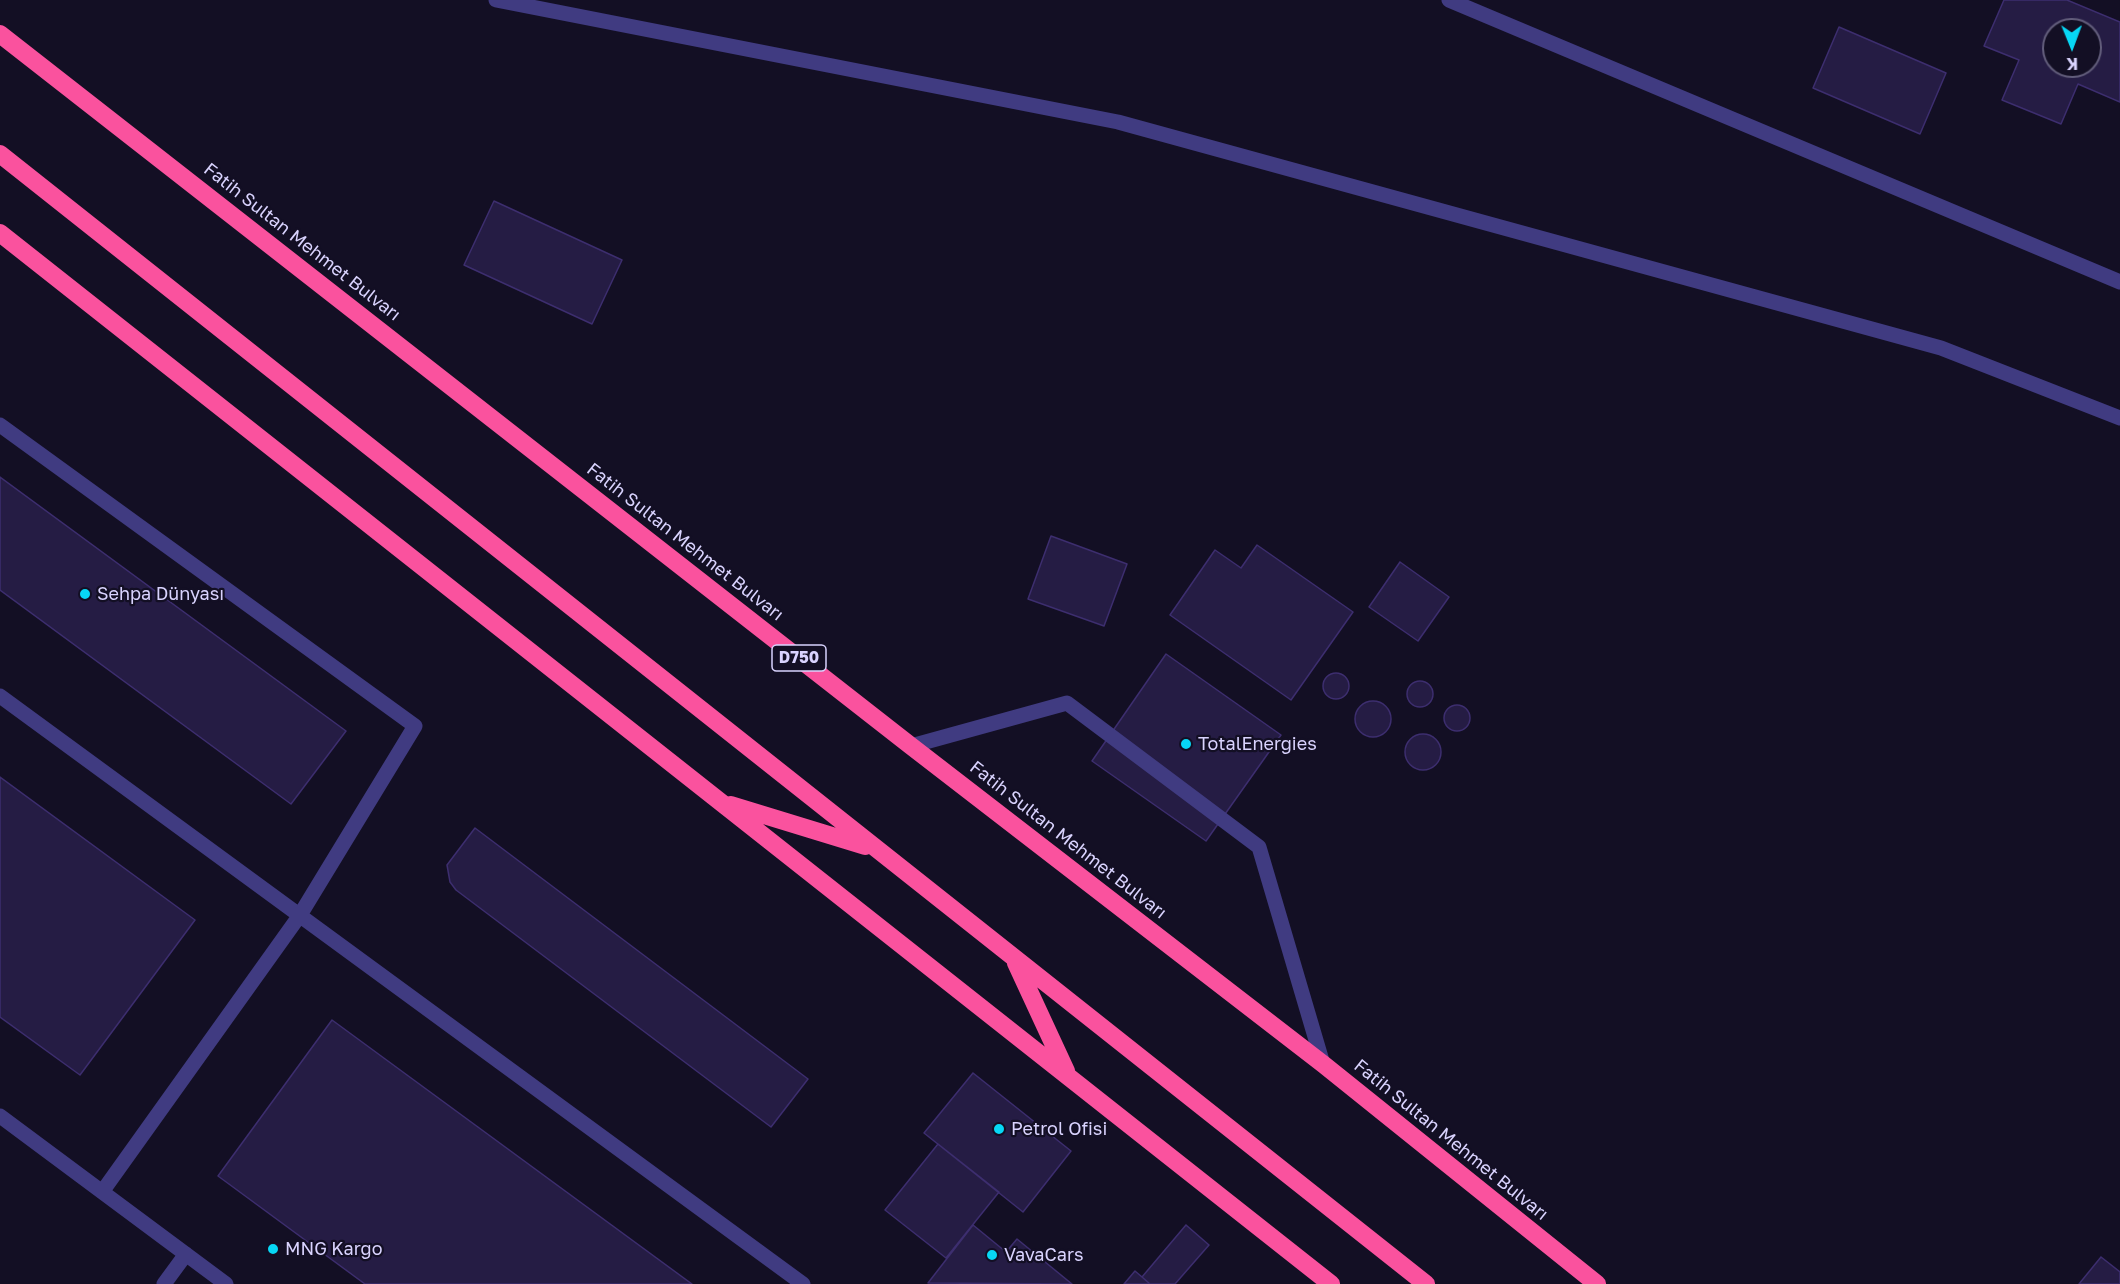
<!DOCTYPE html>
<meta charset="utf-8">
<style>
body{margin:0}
#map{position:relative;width:2120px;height:1284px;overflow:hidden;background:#130f24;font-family:"Golos Text",sans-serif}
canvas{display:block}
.north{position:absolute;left:2042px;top:18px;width:60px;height:60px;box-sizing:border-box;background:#130f24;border:2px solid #625d7b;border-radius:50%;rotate:179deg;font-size:16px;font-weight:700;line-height:24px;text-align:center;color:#d9d3fe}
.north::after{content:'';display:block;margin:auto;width:21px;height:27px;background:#07d7f5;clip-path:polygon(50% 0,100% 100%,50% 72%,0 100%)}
</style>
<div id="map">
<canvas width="2120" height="1284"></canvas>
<div class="north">K</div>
</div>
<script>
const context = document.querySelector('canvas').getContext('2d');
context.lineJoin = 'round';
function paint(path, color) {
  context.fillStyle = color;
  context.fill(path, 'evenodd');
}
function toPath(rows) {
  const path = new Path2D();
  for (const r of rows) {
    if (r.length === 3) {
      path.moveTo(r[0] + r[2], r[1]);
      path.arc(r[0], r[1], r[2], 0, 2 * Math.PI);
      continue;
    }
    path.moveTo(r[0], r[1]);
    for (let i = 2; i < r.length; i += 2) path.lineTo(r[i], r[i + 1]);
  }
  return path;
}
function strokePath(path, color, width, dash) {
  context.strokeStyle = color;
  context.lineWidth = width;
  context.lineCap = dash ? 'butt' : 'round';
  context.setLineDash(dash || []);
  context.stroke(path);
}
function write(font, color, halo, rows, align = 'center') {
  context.font = font + ' "Golos Text",sans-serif';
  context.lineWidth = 4.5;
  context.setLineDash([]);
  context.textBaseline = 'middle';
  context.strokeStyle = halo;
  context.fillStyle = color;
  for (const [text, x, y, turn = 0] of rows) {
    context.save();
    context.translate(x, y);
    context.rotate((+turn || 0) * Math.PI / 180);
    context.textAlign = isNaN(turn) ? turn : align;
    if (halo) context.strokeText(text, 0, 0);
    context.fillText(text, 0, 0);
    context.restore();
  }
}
const building = toPath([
 [2004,0,2067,0,2120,22,2120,102,2078,84,2061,124,2002,100,2019,60,1984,46,2004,0],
 [2054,30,2090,30,2090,66,2054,66,2054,30],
 [1839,27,1946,73,1920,134,1813,88,1839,27],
 [494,201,622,260,592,324,464,265,494,201],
 [0,477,346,731,291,804,0,590,0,477],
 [1051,536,1127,564,1104,626,1028,599,1051,536],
 [1257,545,1353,612,1291,700,1170,615,1215,550,1241,568,1257,545],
 [1400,562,1449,597,1418,641,1369,607,1400,562],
 [1166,654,1281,735,1206,841,1092,761,1166,654],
 [1336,686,13],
 [1420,694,13],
 [1373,719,18],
 [1457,718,13],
 [1423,752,18],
 [0,777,195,920,80,1075,0,1017,0,777],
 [475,828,808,1079,771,1127,456,890,450,882,447,865,475,828],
 [332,1020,692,1284,365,1284,218,1176,332,1020],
 [973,1073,1071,1151,1023,1212,924,1133,973,1073],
 [938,1144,999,1192,946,1258,885,1210,938,1144],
 [973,1225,1006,1252,1017,1239,1072,1284,928,1283,973,1225],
 [1186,1225,1209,1245,1175,1284,1150,1284,1142,1277,1186,1225],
 [2101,1257,2120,1272,2120,1284,2079,1284,2101,1257],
 [1135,1271,1142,1277,1150,1284,1124,1284,1135,1271]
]);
paint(building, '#251c44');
strokePath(building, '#3d2e6f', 1.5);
strokePath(toPath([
 [496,0,1118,122,1941,348,2120,418],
 [1449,0,2120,282],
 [0,425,415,726,300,915,102,1192],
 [0,696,803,1284],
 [911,746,1067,703,1259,847,1323,1064],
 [0,1116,226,1284],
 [164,1284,186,1254]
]), '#403b81', 15);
strokePath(toPath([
 [0,34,911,746,1323,1064,1597,1284],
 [0,154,1426,1284],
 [0,233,1331,1284],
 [731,805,865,846],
 [1016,963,1066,1071]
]), '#fa529e', 18);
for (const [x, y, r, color] of [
 [85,594,6,"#07d7f5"],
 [1186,744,6,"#07d7f5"],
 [999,1129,6,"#07d7f5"],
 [273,1249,6,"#07d7f5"],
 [992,1255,6,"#07d7f5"]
]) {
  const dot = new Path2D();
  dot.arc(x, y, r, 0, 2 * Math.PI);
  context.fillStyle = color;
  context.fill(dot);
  strokePath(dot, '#130f24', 2);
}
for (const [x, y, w] of [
 [799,658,54]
]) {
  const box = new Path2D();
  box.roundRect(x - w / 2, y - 13, w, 26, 4.5);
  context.fillStyle = '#130f24';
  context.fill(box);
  strokePath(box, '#d9d3fe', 1.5);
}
write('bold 16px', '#d9d3fe', null, [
 ["D750",799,658]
]);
write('18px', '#d9d3fe', '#130f24', [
 ["Fatih Sultan Mehmet Bulvarı",302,242,38],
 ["Fatih Sultan Mehmet Bulvarı",685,542,38],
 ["Fatih Sultan Mehmet Bulvarı",1068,840,38],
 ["Fatih Sultan Mehmet Bulvarı",1451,1140,39]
]);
write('18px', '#d9d3fe', '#130f24', [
 ["Sehpa Dünyası",97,594],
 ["TotalEnergies",1198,744],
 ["Petrol Ofisi",1011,1129],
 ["MNG Kargo",285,1249],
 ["VavaCars",1004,1255]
], 'left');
</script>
